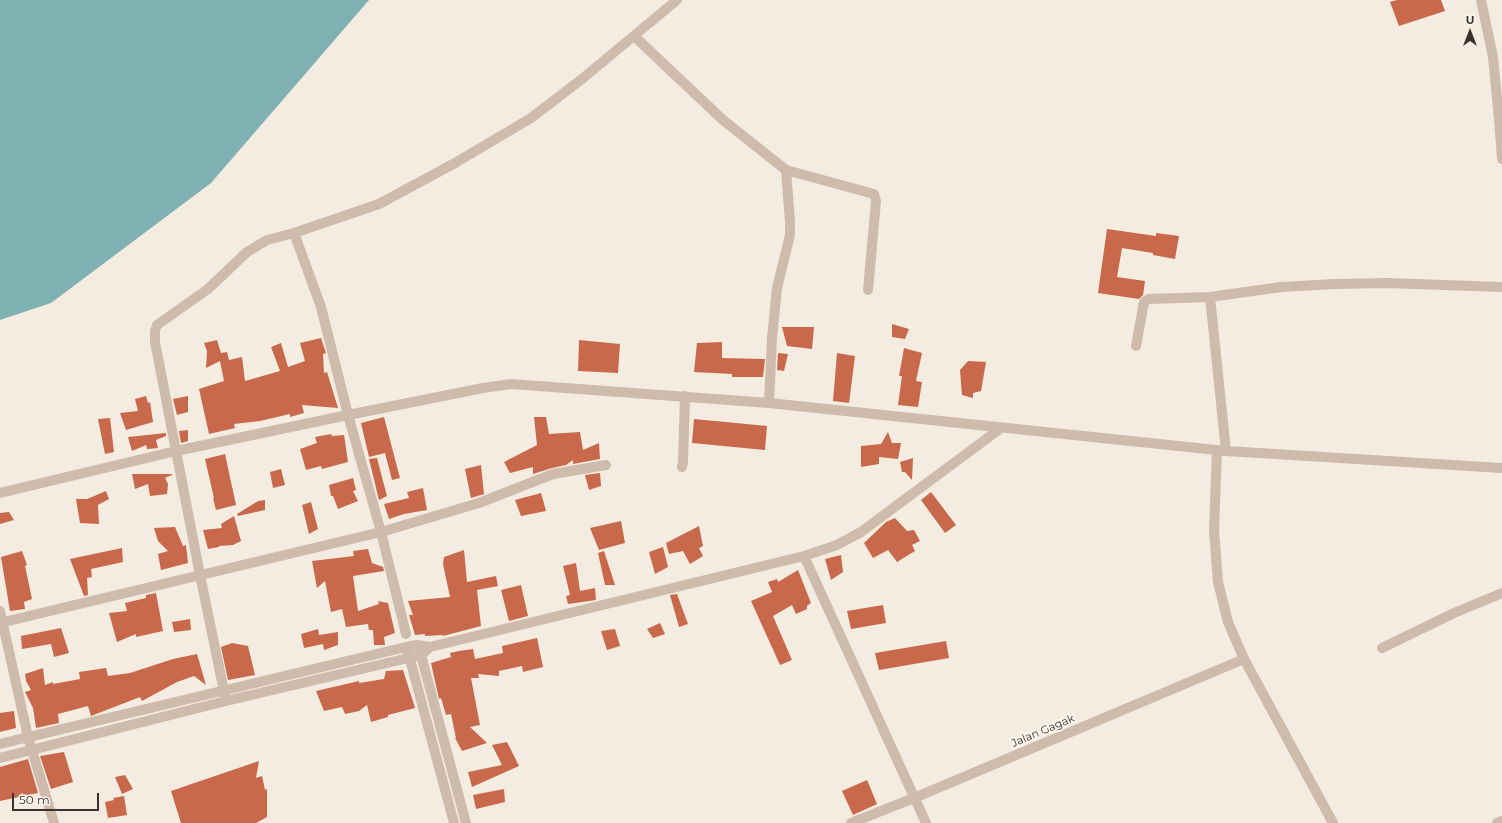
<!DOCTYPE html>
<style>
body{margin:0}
#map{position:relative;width:1502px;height:823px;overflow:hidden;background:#f4ebe1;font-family:Montserrat,sans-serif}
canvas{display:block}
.north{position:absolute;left:1450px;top:12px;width:40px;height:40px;-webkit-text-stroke:3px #fbf5ee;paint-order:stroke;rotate:0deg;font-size:11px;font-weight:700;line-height:16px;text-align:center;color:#3b302b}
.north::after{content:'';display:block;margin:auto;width:14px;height:18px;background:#3b302b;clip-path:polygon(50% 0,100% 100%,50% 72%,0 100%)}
.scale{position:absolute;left:12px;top:793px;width:87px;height:18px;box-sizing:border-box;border:2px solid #3b302b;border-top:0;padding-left:5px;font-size:12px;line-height:14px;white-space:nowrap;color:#3b302b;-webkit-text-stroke:3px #fbf5ee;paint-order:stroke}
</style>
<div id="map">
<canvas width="1502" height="823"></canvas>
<div class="north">U</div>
<div class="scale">50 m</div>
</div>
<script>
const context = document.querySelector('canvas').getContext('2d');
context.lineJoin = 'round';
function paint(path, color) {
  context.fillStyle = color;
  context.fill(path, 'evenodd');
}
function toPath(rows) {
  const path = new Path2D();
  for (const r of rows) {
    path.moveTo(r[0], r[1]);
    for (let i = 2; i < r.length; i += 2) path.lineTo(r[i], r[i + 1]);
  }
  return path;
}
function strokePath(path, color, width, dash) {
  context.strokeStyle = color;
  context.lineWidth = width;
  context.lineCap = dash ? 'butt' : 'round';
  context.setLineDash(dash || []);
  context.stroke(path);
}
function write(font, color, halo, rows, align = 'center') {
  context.font = font + ' Montserrat,sans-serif';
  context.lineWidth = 4;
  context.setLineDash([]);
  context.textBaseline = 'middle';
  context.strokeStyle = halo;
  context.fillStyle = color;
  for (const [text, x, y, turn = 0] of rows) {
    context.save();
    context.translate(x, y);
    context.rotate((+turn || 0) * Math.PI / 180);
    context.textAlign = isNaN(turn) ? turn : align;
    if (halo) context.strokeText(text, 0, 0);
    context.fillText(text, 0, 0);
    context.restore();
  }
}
paint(toPath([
 [0,0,369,0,211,183,51,303,0,320]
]), '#7fb0b2');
paint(toPath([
 [1397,0,1441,0,1445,11,1399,26,1390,2],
 [1107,229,1156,236,1156,233,1179,236,1175,259,1153,255,1153,253,1122,248,1117,277,1145,281,1143,295,1139,299,1098,293],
 [892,324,909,329,905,339,892,337],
 [782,327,814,327,812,349,787,346],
 [321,338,326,353,323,354,324,373,327,372,338,408,302,405,304,413,290,417,290,414,260,421,234,424,235,428,209,434,199,389,224,381,220,361,206,368,207,351,204,343,217,340,221,353,227,352,229,360,242,357,245,381,280,371,271,347,281,343,288,367,305,361,300,343],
 [579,340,620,344,618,373,578,371],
 [722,342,722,358,765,359,763,377,732,377,732,374,694,372,697,343],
 [904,348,922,353,916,381,922,382,918,407,898,405,902,376,899,376],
 [778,353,788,354,784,371,777,370],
 [837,353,855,356,849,403,833,401],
 [968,361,986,362,981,391,973,393,973,398,962,395,960,370],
 [146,396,148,403,150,402,153,422,126,430,120,413,138,411,135,399],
 [188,396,188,412,177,415,173,399],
 [384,417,400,478,392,480,385,453,369,457,361,423],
 [534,417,546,417,549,434,580,432,583,450,599,443,600,459,573,464,573,460,566,465,552,468,533,474,533,467,510,473,504,462,537,445],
 [110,418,114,452,105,454,98,419],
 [694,419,767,426,765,450,692,443],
 [188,430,188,441,181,443,179,431],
 [888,432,892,443,901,443,898,459,879,457,879,464,861,467,861,446,881,444],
 [166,433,166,436,156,440,158,448,147,449,146,445,132,451,128,437],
 [331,434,332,436,344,435,348,462,322,469,321,466,306,470,300,449,317,443,315,437],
 [225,454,236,505,216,510,213,498,214,498,205,459],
 [377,458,387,496,379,500,369,459],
 [913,458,912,480,905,472,902,472,900,462],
 [481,465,484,494,471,498,465,469],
 [281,469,285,485,273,488,270,472],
 [600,473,601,486,589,490,585,475],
 [132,474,172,474,172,475,165,478,168,484,167,494,150,496,148,484,135,489],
 [353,478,356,490,353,491,358,501,338,509,333,496,331,496,329,485],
 [423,488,427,510,404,514,389,519,384,504,409,498,407,492],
 [106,491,109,499,98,505,99,524,80,523,76,499,87,499],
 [931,492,956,525,945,533,921,500],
 [541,493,546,511,521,516,515,500],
 [265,500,265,510,238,516,237,514,258,501],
 [311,502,318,529,309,534,302,505],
 [9,512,14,520,0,524,0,513],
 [234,516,241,541,233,545,219,546,219,547,208,549,203,530,222,528,221,524],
 [895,518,907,531,914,530,920,541,912,545,915,551,897,562,888,550,873,558,864,543,886,522],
 [621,521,625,543,599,550,590,528],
 [699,526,703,546,699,548,703,556,690,564,683,551,669,554,666,543],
 [175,527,183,546,186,545,188,563,161,570,158,554,168,551,158,541,154,528],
 [663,547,668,567,655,574,649,552],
 [122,548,123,562,91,569,92,577,87,578,88,595,84,596,70,559],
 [368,549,372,563,383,567,384,571,353,576,358,611,379,604,378,601,388,603,395,633,384,637,385,645,374,645,373,630,369,630,368,624,346,627,342,609,331,612,325,581,317,588,312,561,354,556,353,551],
 [464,550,467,582,496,576,498,586,477,590,481,626,443,636,443,635,425,636,425,634,415,635,409,615,413,615,408,601,450,597,443,564,444,557],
 [22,551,27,565,25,566,32,599,24,602,25,609,10,611,1,557],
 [604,551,615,585,605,585,598,553],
 [841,555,843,572,831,580,825,559],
 [576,563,580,591,595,588,596,600,568,604,566,596,570,595,563,566],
 [798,570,811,603,807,606,807,609,796,614,792,605,773,616,792,660,780,665,751,601,772,592,768,582,777,579,778,582],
 [521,585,528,616,509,621,501,590],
 [156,593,163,631,136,637,136,634,117,642,109,613,127,611,125,603,146,598,146,595],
 [677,594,688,624,679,627,670,595],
 [883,605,886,623,851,629,847,611],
 [190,619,191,630,174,632,172,622],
 [660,623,665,634,653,638,647,629],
 [61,628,69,653,54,657,51,644,22,649,21,636],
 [318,629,319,635,338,632,338,645,324,650,323,644,304,648,301,634],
 [615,629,620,646,607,650,601,631],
 [537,638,543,667,523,672,522,666,499,671,499,676,478,674,479,678,471,678,480,725,470,727,487,743,462,751,455,738,456,738,451,714,446,715,441,698,439,699,431,663,451,657,450,653,459,651,473,649,475,659,503,653,502,646],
 [946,641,949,658,879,670,875,653],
 [232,643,248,646,255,675,228,680,221,647],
 [197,654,206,685,194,676,177,682,142,701,140,697,91,716,88,706,58,714,59,723,36,728,33,708,25,692,31,690,26,681,25,674,43,668,45,685,53,682,53,684,80,679,79,672,106,668,108,676,130,673,173,659],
 [403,670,415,708,388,715,388,717,371,722,367,705,359,711,345,714,342,707,324,711,316,691,359,681,359,683,384,679,386,671],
 [14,711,16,728,0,732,0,713],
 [507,742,519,766,472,787,468,772,502,765,492,745],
 [64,752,73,782,51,789,40,756],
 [28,759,38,793,0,801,0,767],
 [259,761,256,778,262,776,265,790,267,789,267,817,256,823,181,823,171,791],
 [125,775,133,789,122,794,115,777],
 [867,780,877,804,853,815,842,791],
 [504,789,505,802,476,809,473,795],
 [124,796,127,815,108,818,105,802,114,800,113,798]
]), '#c8694b');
strokePath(toPath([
 [1481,0,1493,57,1499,119,1502,159],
 [634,36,723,120,786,170,790,222,790,235,777,288,772,338,769,403],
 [786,170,874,194,876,201,868,290],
 [294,233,321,307,348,415,381,532,406,634],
 [1210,297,1226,451],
 [1136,346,1144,302,1149,299,1210,297,1281,287,1335,284,1386,283,1502,287],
 [1217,450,1214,530,1218,582,1228,622,1244,659,1333,823],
 [682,467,683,462,685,396],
 [0,493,176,451,348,415,483,388,511,384,769,403,1226,451,1502,468],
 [804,556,926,823],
 [0,611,28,737,54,823],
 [0,623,381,532,479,503,553,474,606,465],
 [1382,648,1454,613,1502,593],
 [419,649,421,655,466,823],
 [408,652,454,823],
 [226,701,200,575,155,342,155,331,157,325,208,289,247,252,267,240,294,233,379,204,455,163,531,118,582,79,677,0],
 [0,744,406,647,417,645,430,647,804,556,837,545,861,532,1001,428],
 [0,758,226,701,421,655,430,647],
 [851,823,914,798,1244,659],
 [1497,823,1502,821]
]), '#cdbbac', 10);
write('11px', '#3b302b', '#fbf5ee', [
 ["Jalan Gagak",1043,731,-23]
]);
</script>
